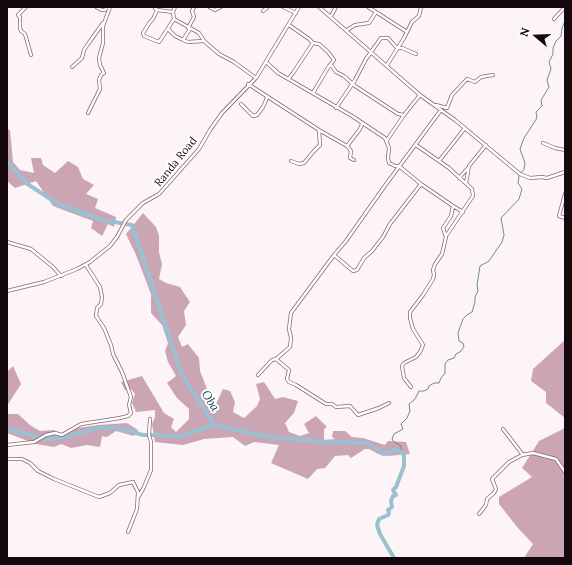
<!DOCTYPE html>
<style>
body{margin:0}
#map{position:relative;width:572px;height:565px;overflow:hidden;background:#fcf4f7;font-family:Lora,serif}
canvas{display:block}
.frame{position:absolute;inset:0;border:8px solid #16090e;pointer-events:none}
.north{position:absolute;left:516px;top:16px;width:40px;height:40px;-webkit-text-stroke:3px #fff;paint-order:stroke;rotate:289deg;font-size:11px;font-weight:700;line-height:16px;text-align:center;color:#16090e}
.north::after{content:'';display:block;margin:auto;width:14px;height:18px;background:#16090e;clip-path:polygon(50% 0,100% 100%,50% 72%,0 100%)}
</style>
<div id="map">
<canvas width="572" height="565"></canvas>
<div class="frame"></div>
<div class="north">N</div>
</div>
<script>
const context = document.querySelector('canvas').getContext('2d');
context.lineJoin = 'round';
function paint(path, color) {
  context.fillStyle = color;
  context.fill(path, 'evenodd');
}
function toPath(rows) {
  const path = new Path2D();
  for (const r of rows) {
    path.moveTo(r[0], r[1]);
    for (let i = 2; i < r.length; i += 2) path.lineTo(r[i], r[i + 1]);
  }
  return path;
}
function strokePath(path, color, width, dash) {
  context.strokeStyle = color;
  context.lineWidth = width;
  context.lineCap = dash ? 'butt' : 'round';
  context.setLineDash(dash || []);
  context.stroke(path);
}
function write(font, color, halo, rows, align = 'center') {
  context.font = font + ' Lora,serif';
  context.lineWidth = 4;
  context.setLineDash([]);
  context.textBaseline = 'middle';
  context.strokeStyle = halo;
  context.fillStyle = color;
  for (const [text, x, y, turn = 0] of rows) {
    context.save();
    context.translate(x, y);
    context.rotate((+turn || 0) * Math.PI / 180);
    context.textAlign = isNaN(turn) ? turn : align;
    if (halo) context.strokeText(text, 0, 0);
    context.fillText(text, 0, 0);
    context.restore();
  }
}
paint(toPath([
 [7,129,10,130,13,162,20,170,34,173,31,158,41,158,43,165,55,173,68,161,78,167,83,179,94,185,86,194,98,199,95,208,116,217,114,227,108,224,102,236,91,228,93,221,53,206,36,181,15,188,7,181],
 [143,213,156,227,159,236,159,252,162,264,159,279,166,283,180,287,190,302,184,311,186,325,178,337,182,347,188,344,199,358,200,371,207,389,203,398,210,410,216,404,223,389,230,391,235,402,233,412,244,418,257,406,260,399,256,384,264,382,275,399,283,397,298,401,294,413,285,423,289,432,300,436,309,433,304,424,316,416,327,427,324,429,324,440,335,439,332,437,333,431,345,431,352,437,363,438,385,445,388,441,406,442,410,454,388,456,378,454,369,449,365,449,351,458,348,455,335,456,325,468,317,469,308,479,271,463,279,445,254,442,245,446,233,437,204,439,183,445,155,442,152,424,155,417,155,410,136,412,132,403,135,394,131,389,125,390,121,382,142,376,164,413,174,419,171,427,176,432,189,419,189,409,177,398,167,383,176,376,168,362,165,351,168,343,162,325,151,313,151,294,136,255,126,234],
 [565,340,565,418,546,403,546,392,531,381,533,369],
 [13,366,21,384,7,406,7,370,8,371],
 [7,414,18,414,30,425,40,431,54,430,64,436,77,428,98,425,127,423,138,430,134,436,116,431,107,437,102,436,100,447,87,445,71,448,61,444,54,447,36,444,7,433],
 [565,428,565,474,563,476,565,478,565,558,524,558,533,544,518,528,499,504,499,497,532,477,522,468,539,441]
]), '#cba5b3');
strokePath(toPath([
 [521,173,524,169,525,163,520,149,524,138,537,118,536,112,542,106,541,100,549,87,547,80,551,69,549,62,553,54,553,48,556,41,561,36,562,28,565,21],
 [401,452,401,446,394,442,392,439,394,434,403,429,401,424,407,418,410,411,409,404,415,399,419,391,424,391,428,389,429,386,434,383,439,383,441,378,445,373,445,364,448,360,454,358,456,354,460,352,464,347,463,343,459,341,458,333,463,319,467,315,472,312,475,302,475,297,478,291,477,285,480,266,489,261,502,242,504,235,501,218,519,199,522,189,518,183,519,176]
]), '#728a97', 1);
strokePath(toPath([
 [7,161,26,183,58,204,102,220,132,225,182,375,214,425,269,437,328,442,367,443,372,445,383,454,388,453,395,449,401,452,404,455,404,466,396,487,393,490,396,495,393,496,391,501,392,507,388,510,389,513,388,515,379,519,377,525,380,534,394,558],
 [7,429,45,439,62,438,97,428,119,428,143,435,158,435,178,437,214,425]
]), '#9ac1d2', 4);
const street = toPath([
 [26,7,18,15,20,17,20,28,21,31,25,34,31,55],
 [96,7,102,10,105,10,107,7],
 [154,7,157,10,173,12],
 [209,7,215,10,221,7],
 [283,7,296,13],
 [319,7,420,95,455,120,520,174,530,178,542,177,547,178,565,172],
 [157,10,153,19,150,22,143,33,144,36,159,42,174,19,173,12,175,7],
 [263,11,268,7],
 [376,12,407,32],
 [331,16,336,7],
 [174,19,199,33,204,41,219,54,234,62,256,78],
 [554,19,565,7],
 [188,28,194,17,192,11,194,7],
 [168,29,175,36,183,40],
 [190,29,183,40,188,42,203,41],
 [347,30,355,25,369,23,376,12,368,7],
 [313,43,319,44,328,52,334,60,329,66,332,66,336,72,344,76,355,86,398,114,404,115],
 [266,62,278,73,352,116,385,138,389,148,388,158,389,163,395,166,399,166,421,184],
 [387,65,404,38,412,22,419,16,421,7],
 [72,67,82,58,84,50,88,44,103,23],
 [289,78,293,73,313,43,309,39,289,25],
 [248,84,319,130,347,146,351,151,350,158,354,160],
 [313,93,329,66],
 [241,104,253,116,257,115,263,107,267,98,266,96],
 [436,105,447,108,452,95,467,79,475,82,481,77,493,75],
 [336,108,355,80,366,59,381,38,388,38,397,48,402,48,416,54],
 [88,113,100,89,99,80,101,75,104,73,100,65,99,58,103,43,103,26,110,7],
 [387,140,404,115,420,95],
 [543,143,555,148,565,150],
 [416,145,449,168,472,189,473,196,446,236],
 [347,146,360,129,362,124],
 [291,161,299,164,304,163,314,151,320,145,319,130],
 [439,161,465,128],
 [459,178,468,168],
 [466,183,469,166,486,145],
 [565,194,559,216,565,218],
 [453,206,463,212],
 [7,242,31,249,53,267,61,276],
 [7,291,44,282,77,269,90,262,110,246,117,237,126,220,143,203,159,194,199,149,210,130,222,113,256,78,299,7],
 [276,359,289,370,287,379,289,382,296,385,326,404,332,404,336,407,350,406,358,415,379,408,389,403],
 [258,375,272,360,276,359,290,347,291,338,289,329,291,313,334,255],
 [411,387,404,378,402,366,404,363,416,357,420,352,423,345,413,329,410,318,410,312,423,295,433,279,434,275,433,270,435,264,442,254,446,237,443,228,451,216,453,206,421,184,390,224,383,237,372,251,364,258,357,270,353,271,334,255,346,241,384,187,441,110],
 [503,429,523,455],
 [7,445,34,442,46,435,55,433,62,435,81,424,120,418,128,416,131,413,129,405,131,397,122,372,113,354,111,345,104,328,96,316,97,308,101,304,102,297,100,287,86,265],
 [7,459,22,459,30,463,38,471,54,479,99,497,110,493,119,485,133,482,138,492,137,509,128,532],
 [139,496,144,487,151,470,151,442,149,435,150,419],
 [479,514,486,505,487,499,494,493,496,489,492,479,509,462,522,455,533,453,556,459,565,472]
]);
strokePath(street, '#8a6674', 4);
strokePath(street, '#fff', 2.5);
write('11px', '#16090e', '#fff', [
 ["Randa Road",176,162,-51]
]);
write('italic 12px', '#104558', '#fff', [
 ["Oba",210,401,58]
]);
</script>
